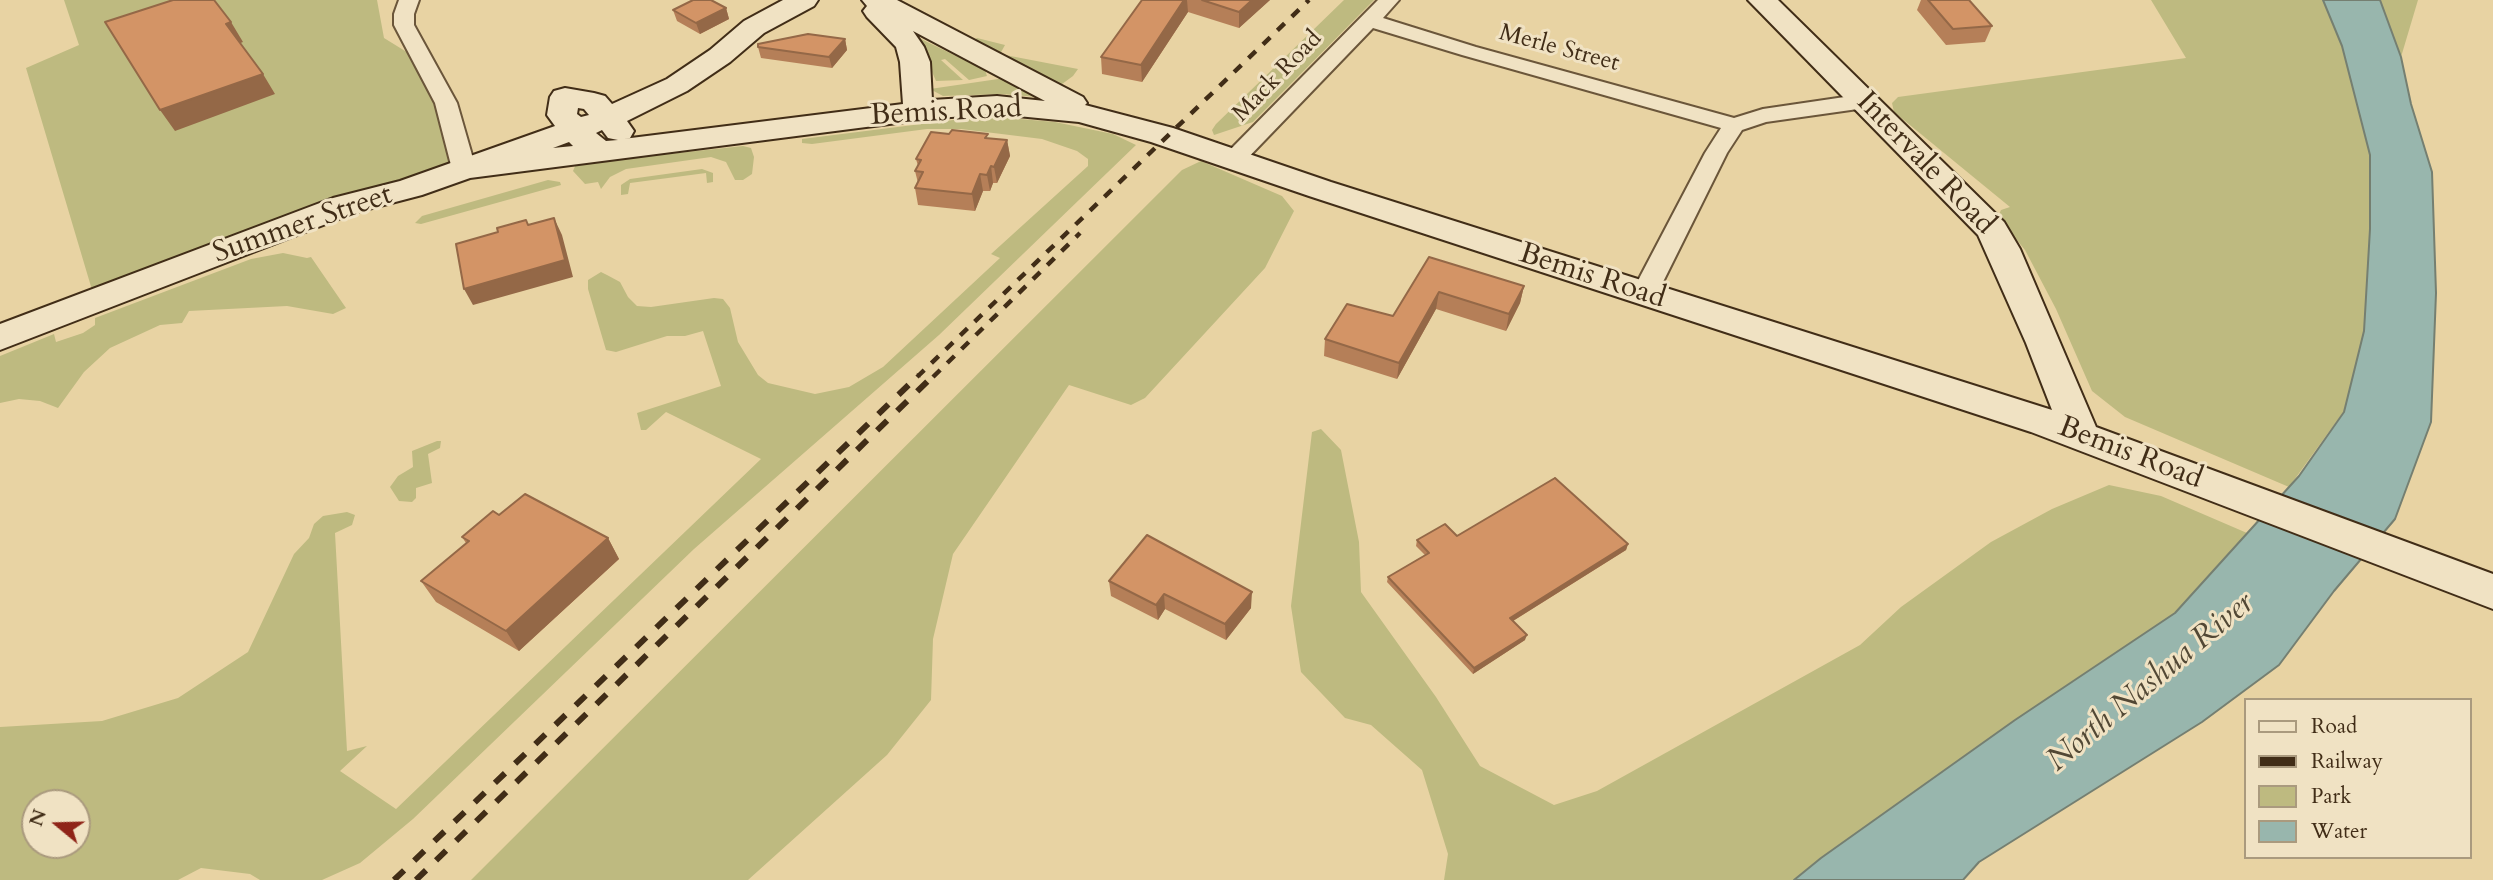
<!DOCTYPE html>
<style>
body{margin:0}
#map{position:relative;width:2493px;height:880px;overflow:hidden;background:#e8d3a3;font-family:Cardo,serif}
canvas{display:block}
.legend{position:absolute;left:2244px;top:698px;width:228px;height:161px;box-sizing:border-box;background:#f0e2c3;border:2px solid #aa9a7e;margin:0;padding:9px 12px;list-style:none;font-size:21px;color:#412d17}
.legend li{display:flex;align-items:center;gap:14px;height:35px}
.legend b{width:35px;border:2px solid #aa9a7e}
.north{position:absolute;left:21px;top:789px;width:70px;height:70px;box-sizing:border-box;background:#f0e2c3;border:2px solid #aa9a7e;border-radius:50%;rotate:289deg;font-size:19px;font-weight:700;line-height:28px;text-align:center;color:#412d17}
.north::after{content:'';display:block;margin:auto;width:24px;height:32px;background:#8f2418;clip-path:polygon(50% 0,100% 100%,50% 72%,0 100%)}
</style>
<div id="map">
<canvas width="2493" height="880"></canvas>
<ul class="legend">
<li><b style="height:9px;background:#f0e2c3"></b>Road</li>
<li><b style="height:9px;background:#412d17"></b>Railway</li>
<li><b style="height:19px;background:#beba80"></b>Park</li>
<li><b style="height:19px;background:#98b6ad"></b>Water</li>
</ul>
<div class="north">N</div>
</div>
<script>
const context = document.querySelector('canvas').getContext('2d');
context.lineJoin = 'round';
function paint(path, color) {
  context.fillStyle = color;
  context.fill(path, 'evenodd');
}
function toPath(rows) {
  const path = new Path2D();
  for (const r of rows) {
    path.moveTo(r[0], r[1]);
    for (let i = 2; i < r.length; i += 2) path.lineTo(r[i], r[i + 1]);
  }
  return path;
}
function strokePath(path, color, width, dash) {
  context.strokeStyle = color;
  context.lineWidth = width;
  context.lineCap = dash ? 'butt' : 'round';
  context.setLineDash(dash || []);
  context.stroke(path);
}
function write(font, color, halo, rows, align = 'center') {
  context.font = font + ' Cardo,serif';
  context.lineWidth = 6;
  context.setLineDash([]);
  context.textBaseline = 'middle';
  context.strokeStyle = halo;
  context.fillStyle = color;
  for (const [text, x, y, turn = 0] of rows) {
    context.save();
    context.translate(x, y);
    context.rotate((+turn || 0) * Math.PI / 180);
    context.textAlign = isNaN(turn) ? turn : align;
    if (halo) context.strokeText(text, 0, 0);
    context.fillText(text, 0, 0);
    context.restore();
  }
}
paint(toPath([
 [64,0,377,0,384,38,418,59,464,169,95,300,26,68,79,45],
 [1344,0,1374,0,1253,122,1214,135,1212,130,1216,124],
 [2151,0,2323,0,2342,46,2370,155,2370,229,2364,331,2344,411,2289,487,2125,417,2092,391,2056,309,2025,250,1998,217,2001,210,2010,207,1894,112,1892,103,1898,97,2186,58],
 [2380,0,2418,0,2401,57],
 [917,37,985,70,987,76,969,80,945,59,941,60,963,80,936,81],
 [977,38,1005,45,1000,54,1078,69,1073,76,1058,87,972,41],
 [1005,78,1037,97,1002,94,943,96,930,89],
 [985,116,1055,122,1113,134,1136,145,939,335,694,549,413,819,360,863,322,880,260,880,250,874,201,868,178,880,0,880,0,727,102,721,178,698,248,652,294,554,309,538,314,524,323,516,347,512,355,515,352,525,335,533,347,751,367,746,340,771,396,809,761,459,666,412,646,430,641,430,637,413,721,386,703,331,685,336,667,336,616,352,606,350,588,289,588,280,601,272,607,275,620,282,628,297,637,306,651,307,714,298,723,299,730,308,738,342,758,375,768,383,815,394,849,387,883,367,1000,258,991,254,1088,166,1088,159,1077,151,1042,139,961,129,927,129,812,144,802,143,802,139],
 [35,803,77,803,77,845,35,845],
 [743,146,751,148,754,157,752,174,743,180,735,180,726,162,711,157,626,169,610,177,601,189,598,182,585,184,573,171,576,164],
 [1201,161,1282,196,1294,211,1265,268,1145,398,1131,405,1069,385,953,554,933,639,931,700,887,755,748,880,471,880,1182,170],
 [702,169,713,173,713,182,707,183,706,173,630,183,628,194,621,195,621,185,630,179],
 [548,180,560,182,561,185,421,224,415,223,422,216],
 [283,253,307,258,311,257,346,308,333,314,287,306,189,311,182,323,160,325,110,348,84,372,58,408,40,401,19,399,0,403,0,356,54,334,56,342,83,333,95,325,95,318,251,259],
 [1321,429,1341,450,1359,542,1361,592,1436,697,1480,766,1554,805,1597,791,1860,645,1901,607,1991,542,2052,509,2109,485,2161,496,2247,533,2175,613,2015,720,1821,858,1794,880,1444,880,1448,854,1422,770,1371,725,1345,718,1301,672,1291,606,1312,432],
 [437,441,441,441,440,448,428,454,432,483,416,488,416,498,412,502,399,501,390,487,398,476,413,467,412,451]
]), '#beba80');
const water = toPath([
 [2323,0,2380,0,2401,57,2411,104,2432,172,2436,293,2431,422,2395,519,2334,591,2279,665,2202,722,1979,862,1963,880,1794,880,1821,858,2015,720,2175,613,2299,476,2344,412,2364,331,2370,229,2370,155,2342,46,2323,0]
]);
paint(water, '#98b6ad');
strokePath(water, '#757f71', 2);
const minor = toPath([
 [399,0,419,0,414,14,414,25,457,103,476,169,472,174,456,174,452,169,435,103,394,25,394,14,399,0],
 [1378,0,1399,0,1383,18,1476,47,1734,118,1763,109,1865,94,1873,96,1876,101,1873,106,1865,108,1766,122,1742,130,1727,153,1657,294,1653,300,1644,303,1635,300,1631,294,1705,153,1721,128,1462,55,1373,28,1241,165,1225,165,1222,160,1225,155,1378,0]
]);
const secondary = toPath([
 [783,0,818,0,814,6,764,33,730,62,687,91,627,121,634,131,630,138,623,139,903,104,900,62,896,47,867,17,863,11,867,6,862,0,897,0,1083,97,1087,103,1085,105,1173,128,1331,182,2052,410,2026,343,1978,235,1748,0,1778,0,2004,222,2020,249,2096,427,2493,574,2493,609,2031,432,1309,196,1151,142,1079,122,997,114,936,118,470,178,422,195,357,212,0,350,0,324,333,198,400,181,555,126,547,115,550,97,554,91,565,88,594,93,605,96,612,104,667,79,710,50,744,21,783,0],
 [913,31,1045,101,997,96,932,100,930,62,924,47,913,31],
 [578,108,584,109,589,115,581,117,577,114,578,108],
 [602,130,608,138,618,140,606,141,596,133,602,130],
 [569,142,573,146,553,148,569,142]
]);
strokePath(minor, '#6b563a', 4);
strokePath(secondary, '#412d17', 4);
paint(minor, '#f0e2c3');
paint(secondary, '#f0e2c3');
strokePath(toPath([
 [917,377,1309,0],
 [933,377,1080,233]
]), '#412d17', 4.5, [10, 10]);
strokePath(toPath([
 [394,880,919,375],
 [416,880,934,375]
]), '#412d17', 6, [14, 14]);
paint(toPath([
 [1142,0,1270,0,1239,28,1188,12,1142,82,1102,74,1101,57],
 [1921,0,1969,0,1992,26,1985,42,1946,45,1917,10],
 [726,8,729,19,700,34,677,21,673,10],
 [845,39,847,50,832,68,761,58,758,47],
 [988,138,1007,140,1010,156,997,183,993,183,990,191,983,191,975,211,918,205,915,188,918,183,915,171,918,166,916,159],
 [1429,257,1524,286,1520,303,1506,331,1436,309,1397,379,1324,356,1325,339,1393,316],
 [499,515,608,538,619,559,519,651,436,602,421,581,466,543,462,537],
 [1457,536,1628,544,1626,550,1513,621,1525,640,1473,674,1387,582,1388,577,1425,555,1416,546,1417,540],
 [1109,581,1251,608,1226,640,1165,609,1158,620,1111,596]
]), '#b57f58');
paint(toPath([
 [1184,0,1187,0,1188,12,1142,82,1141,65],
 [1252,0,1270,0,1239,28,1239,12],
 [726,8,729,19,700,34,696,23],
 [231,22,243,42,238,44,226,24],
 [845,39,847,50,832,68,829,57],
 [263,74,275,94,175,131,160,110],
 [1007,140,1010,156,997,183,994,167],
 [991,166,993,183,990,191,987,175],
 [980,174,983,191,975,211,972,194],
 [554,218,562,235,573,277,473,305,464,289],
 [1524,286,1520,303,1506,331,1509,314],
 [1439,292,1436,309,1397,379,1399,363],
 [608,538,619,559,519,651,506,631],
 [1628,544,1626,550,1508,624,1510,618],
 [1252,592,1251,608,1226,640,1225,624],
 [1164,594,1165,609,1158,620,1156,605],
 [1527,635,1525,640,1473,674,1474,668]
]), '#946847');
const building = toPath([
 [173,0,214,0,231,22,226,24,263,74,160,110,105,22,173,0],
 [693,0,711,0,726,8,696,23,673,10,693,0],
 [1142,0,1184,0,1141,65,1101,57,1142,0],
 [1202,0,1252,0,1239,12,1202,0],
 [1928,0,1969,0,1992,26,1953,29,1928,0],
 [808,34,845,39,829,57,758,47,758,44,808,34],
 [952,130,988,134,985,138,1007,140,994,167,991,166,987,175,980,174,972,194,915,188,923,172,915,171,921,160,916,159,931,132,949,134,952,130],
 [554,218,565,260,464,289,456,244,498,232,497,228,526,220,528,225,554,218],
 [1429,257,1524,286,1509,314,1439,292,1399,363,1325,339,1347,304,1393,316,1429,257],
 [1555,478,1628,544,1510,618,1527,635,1474,668,1388,577,1429,553,1417,540,1445,524,1457,536,1555,478],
 [525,494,608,538,506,631,421,581,469,541,462,537,493,511,499,515,525,494],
 [1147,535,1252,592,1225,624,1164,594,1156,605,1109,581,1147,535]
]);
paint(building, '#d39466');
strokePath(building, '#946847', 2);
write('24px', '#412d17', '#f0e2c3', [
 ["Merle Street",1559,49,15],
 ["Mack Road",1278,77,-46]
]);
write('30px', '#412d17', '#f0e2c3', [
 ["Bemis Road",946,113,-3],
 ["Intervale Road",1925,164,46],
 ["Summer Street",303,225,-19],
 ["Bemis Road",1592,277,18],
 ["Bemis Road",2130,454,21]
]);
write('italic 32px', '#524835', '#f0e2c3', [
 ["North Nashua River",2151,683,-40]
]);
</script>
